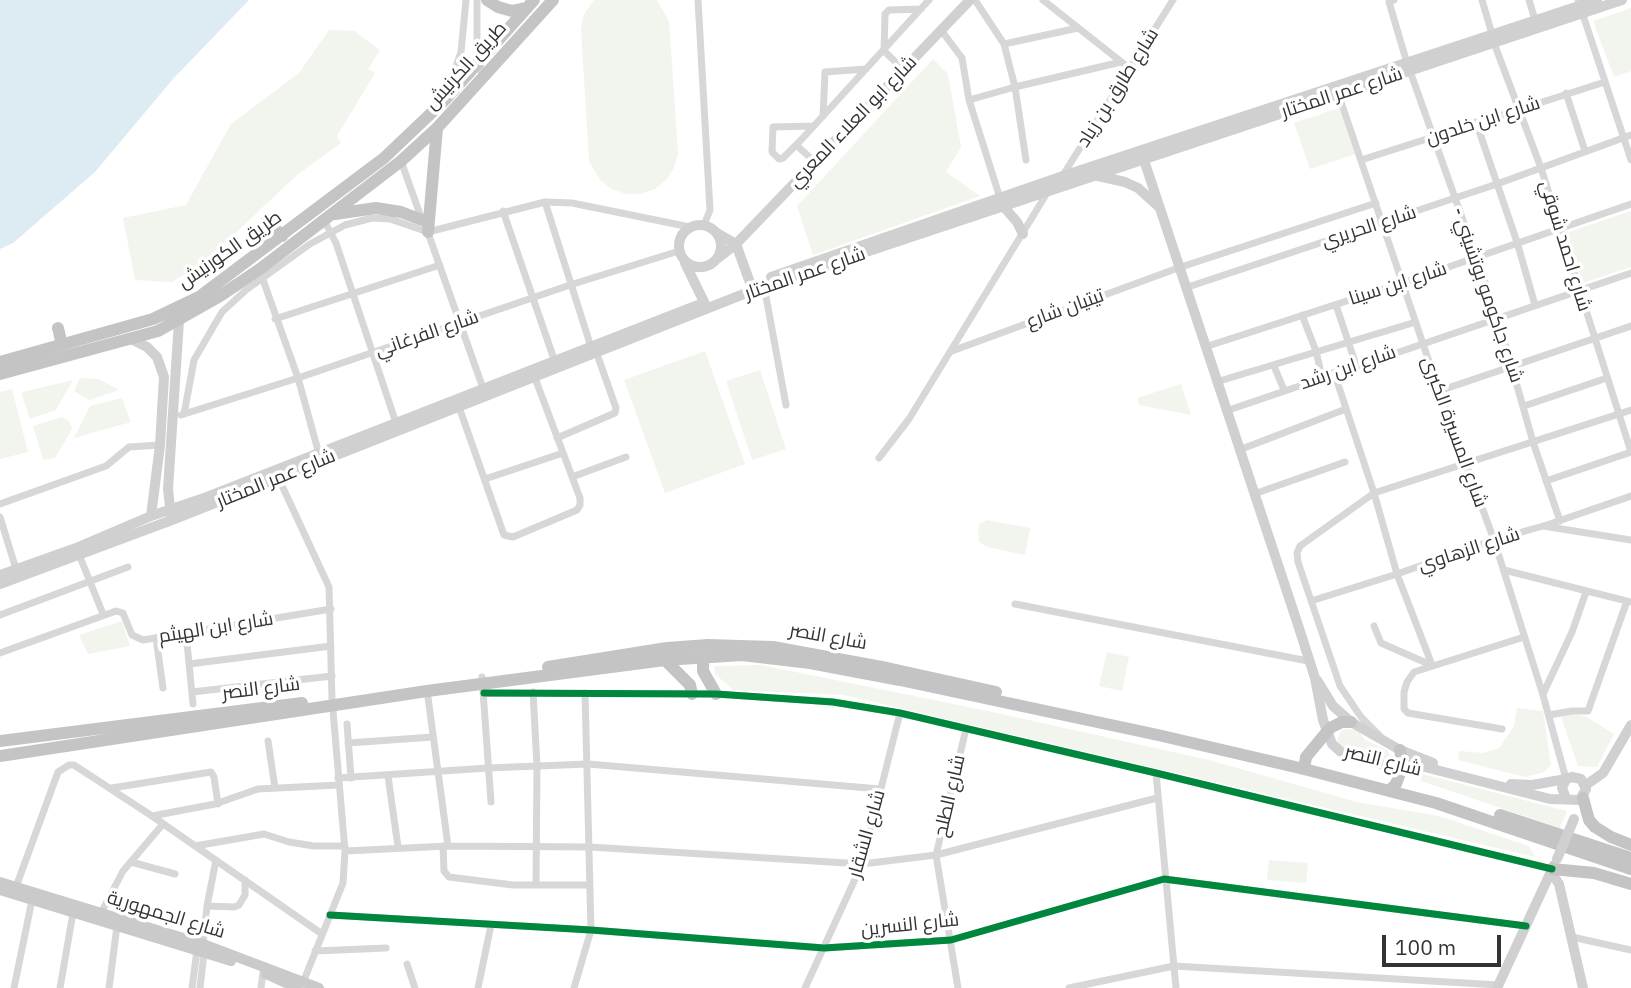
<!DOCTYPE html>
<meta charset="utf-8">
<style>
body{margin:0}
#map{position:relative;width:1631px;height:988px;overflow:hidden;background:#fff;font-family:"IBM Plex Sans",sans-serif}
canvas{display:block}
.scale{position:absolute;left:1382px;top:935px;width:119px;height:32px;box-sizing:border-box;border:4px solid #333;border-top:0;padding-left:9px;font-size:21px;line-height:24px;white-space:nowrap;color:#333;-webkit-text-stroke:5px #fff;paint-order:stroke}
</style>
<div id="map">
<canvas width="1631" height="988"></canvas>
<div class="scale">100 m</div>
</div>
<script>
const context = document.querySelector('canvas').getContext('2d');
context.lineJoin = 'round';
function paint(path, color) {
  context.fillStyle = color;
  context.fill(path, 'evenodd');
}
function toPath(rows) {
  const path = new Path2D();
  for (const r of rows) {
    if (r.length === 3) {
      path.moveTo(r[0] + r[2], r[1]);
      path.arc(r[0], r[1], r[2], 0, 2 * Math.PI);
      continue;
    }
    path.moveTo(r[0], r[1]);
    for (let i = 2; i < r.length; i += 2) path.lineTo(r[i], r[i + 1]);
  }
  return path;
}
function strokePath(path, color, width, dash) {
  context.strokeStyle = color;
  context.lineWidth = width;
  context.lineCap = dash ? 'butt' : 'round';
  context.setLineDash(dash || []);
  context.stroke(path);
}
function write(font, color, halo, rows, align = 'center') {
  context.font = font + ' "IBM Plex Sans",Cairo,sans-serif';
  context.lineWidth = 7;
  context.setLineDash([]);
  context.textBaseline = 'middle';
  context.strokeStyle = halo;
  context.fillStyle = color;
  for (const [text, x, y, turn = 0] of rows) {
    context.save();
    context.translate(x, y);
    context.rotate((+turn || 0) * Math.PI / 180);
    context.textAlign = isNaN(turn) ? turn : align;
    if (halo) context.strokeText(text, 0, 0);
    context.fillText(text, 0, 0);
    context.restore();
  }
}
paint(toPath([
 [594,0,657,0,669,21,678,153,674,168,666,180,655,189,641,194,626,194,612,189,600,180,589,161,581,29,584,14],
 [1631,8,1631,71,1614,77,1593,21],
 [329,30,354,31,380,50,368,69,375,73,337,136,341,143,297,175,207,260,172,282,135,280,123,218,186,205,231,124,299,73],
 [933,59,948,74,961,147,946,172,980,196,813,255,797,206],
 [1339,108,1355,154,1310,169,1294,123],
 [1631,211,1631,267,1583,283,1566,233],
 [705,351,745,464,665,493,624,380],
 [760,370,786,449,752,460,726,381],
 [80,378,99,379,119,390,89,400,74,391],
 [73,380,56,410,30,419,22,395,23,392],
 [1181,384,1191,415,1139,405,1137,398],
 [12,389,28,452,0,459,0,392],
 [122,398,131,422,74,438,90,406],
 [62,417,70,422,72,429,55,458,43,460,33,426],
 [987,520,1030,528,1025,555,987,547,979,542,978,529,980,523],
 [122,621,130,646,88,654,79,635],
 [1107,652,1129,657,1122,691,1099,686],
 [761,665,988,711,1209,760,1357,802,1439,816,1529,846,1535,857,844,695,733,690,715,674,714,666],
 [1517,708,1543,711,1551,765,1544,772,1525,777,1458,760,1459,751,1483,753,1499,748,1514,726],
 [1573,714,1585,716,1614,734,1597,767,1578,766,1561,717],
 [1345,729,1358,730,1365,740,1387,750,1394,763,1346,752,1337,741,1340,732],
 [1422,774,1567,811,1560,828,1421,781],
 [1269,860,1308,863,1306,883,1267,880]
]), '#f1f5ed');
paint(toPath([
 [0,0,249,0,173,79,95,172,13,243,0,249]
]), '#ddebf3');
strokePath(toPath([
 [477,0,477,41,482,77],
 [698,0,710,210,704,225],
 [975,0,1004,44,1015,87,1121,62],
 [1043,0,1124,64],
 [1394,0,1389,2,1407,63],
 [1482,0,1492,34],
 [1529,0,1535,20],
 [1578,0,1631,160],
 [941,30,962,58,969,100,1015,87,1026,160],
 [1494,43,1541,168,1631,452],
 [1004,44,1078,28],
 [903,69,884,51,885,14,889,10,921,9],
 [1410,71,1498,319,1533,442,1560,521],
 [1338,93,1439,391,1494,540,1543,695,1566,779],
 [1566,93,1585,151],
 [446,95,461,52,466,0],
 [969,100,1000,198],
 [823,116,825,72,866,69],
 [1476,122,1517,242,1535,305],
 [813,126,773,127,772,152,779,159,783,158,801,140,929,0],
 [796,145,814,161],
 [1361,160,1605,82],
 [401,161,422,220],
 [1063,175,1173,0],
 [545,202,591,347],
 [503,211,555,362],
 [324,220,336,243,396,423],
 [427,230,484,391],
 [262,277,298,378,319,454],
 [764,286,786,405],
 [1185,288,1497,184,1631,135],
 [1336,305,1356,365],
 [1302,315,1316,351,1322,377],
 [275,319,440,265],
 [1205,347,1402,283,1631,204],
 [952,351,1178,268,1376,203],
 [1274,366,1284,390],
 [1334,372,1374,493,1397,574,1432,665],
 [1216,382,1416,322],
 [1439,391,1631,326],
 [1524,406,1607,378],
 [459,407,504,535,513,537,577,510,580,505,580,498,535,378],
 [1226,411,1631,273],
 [184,414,194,360,222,312,246,290,310,244,345,225,372,218,390,219,428,232,545,202,572,203,690,227],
 [181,415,298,378,570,285,679,251],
 [557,438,615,413,616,408,597,354],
 [1239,450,1346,409],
 [879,458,909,419,1047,193],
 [278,477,329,587,332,699,345,851,343,883,302,985],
 [572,477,626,457],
 [485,479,563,453],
 [1546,481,1631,452],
 [1254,494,1345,462],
 [0,504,106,466,129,447,160,445],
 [0,517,16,569],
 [1544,526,1631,496],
 [78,552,103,614],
 [1504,570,1631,602],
 [1311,601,1397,574,1494,540,1543,526,1631,540],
 [1015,604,1308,661],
 [0,615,128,567],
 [1374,626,1381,643,1431,665],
 [186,633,193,704],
 [156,638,163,688],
 [0,653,116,611,123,613,132,635,143,640,331,609],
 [189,664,331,646],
 [482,677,491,802],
 [427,690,448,846],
 [192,692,332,676],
 [533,692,537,766,536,885],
 [484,693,716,694,833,702,900,713,1156,773,1552,869],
 [1543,694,1572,632,1586,592],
 [1549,715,1572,711,1588,711,1627,601],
 [347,724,351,778],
 [1502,729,1408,713,1404,709,1404,692,1407,682,1414,672,1524,637],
 [1380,736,1361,717,1340,686,1298,562,1297,553,1300,546,1374,493,1631,410],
 [268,741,275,788],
 [348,743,433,737],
 [1156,773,1176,988],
 [388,776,398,847],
 [338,778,488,768,588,764,880,789],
 [112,788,211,772,214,777,218,804],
 [152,816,215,804,258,789,339,785],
 [195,846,264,834,289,842,314,846,345,846],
 [443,846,444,871,449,877,513,885,590,885],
 [345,851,448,846,590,847,862,864,936,855,1157,798],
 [131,862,175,874],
 [16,887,58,772,69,765,74,765,152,816,322,934],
 [207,906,234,907,239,905,245,895,245,880],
 [101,913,123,871,163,824],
 [330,915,591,930,824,948,951,940,1164,879,1526,926],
 [1572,937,1631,950],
 [203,944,207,906,216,860],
 [315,951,386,948],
 [407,964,415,988],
 [14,988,32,900],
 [60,988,73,913],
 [109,988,117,926],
 [192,988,197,950],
 [200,988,204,953],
 [261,988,263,972],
 [478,988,491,925],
 [574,988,591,930,585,693],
 [805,988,862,864,900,713],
 [958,988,936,855,966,729],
 [1069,988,1174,966,1499,985]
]), '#d7d7d7', 7);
strokePath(toPath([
 [1142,154,1299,628,1315,678,1323,720,1332,744,1341,752,1390,767,1413,764,1550,799,1580,800,1586,789,1581,779,1572,777,1566,779,1562,788,1566,798],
 [1098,176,1125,182,1138,188,1158,206],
 [1004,207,1017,222,1023,234],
 [700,246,21],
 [717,233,736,244,753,291],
 [718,258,736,244,970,0],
 [685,263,707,308],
 [771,277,1063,176,1597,0],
 [131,339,147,347,157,357,164,377,160,445,151,516],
 [171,516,168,489,179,321],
 [0,575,76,548,151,516,207,497,698,305],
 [0,584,172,520,764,286,1622,0],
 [1317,680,1333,706,1351,722,1400,750,1433,763],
 [1511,784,1532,785,1566,779],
 [1586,785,1603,773,1631,725],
 [1549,876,1555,878,1559,884,1583,988],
 [1497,988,1554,865]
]), '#d0d0d0', 10);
strokePath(toPath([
 [0,882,203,944,319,988],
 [0,890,231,961],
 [266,974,297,988]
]), '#cacaca', 10);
strokePath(toPath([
 [487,0,498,7,512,11,527,8],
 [335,214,376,208,401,212,422,220],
 [267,220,282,236],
 [428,232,437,128],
 [58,328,62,345],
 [0,362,153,319,199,297,384,158,444,101,534,0],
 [0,374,158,331,220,296,260,269,401,161,437,128,553,0],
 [703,657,703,671,716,694],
 [665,660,690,685,692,694],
 [548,667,667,648,708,645,773,647,887,668,996,692],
 [0,741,302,703],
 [0,756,427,691,665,660,742,655,810,663,900,680,1158,735,1304,769,1436,803,1631,869],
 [1304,769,1306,757,1330,728,1342,722,1351,722],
 [1390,790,1396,784,1403,765,1400,750],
 [1583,798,1589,820,1595,827,1611,837,1631,845],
 [1500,815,1631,858],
 [1552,869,1594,873,1631,884]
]), '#c4c4c4', 12);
strokePath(toPath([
 [1557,859,1574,819]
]), '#d0d0d0', 10);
strokePath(toPath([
 [484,693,716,694,833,702,900,713,1156,773,1552,869],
 [330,915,591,930,824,948,951,940,1164,879,1526,926]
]), '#00873e', 7);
write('19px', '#333', '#fff', [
 ["طريق الكرنيش",466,66,-48],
 ["شارع طارق بن زياد",1118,88,-58],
 ["شارع عمر المختار",1342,93,-18],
 ["شارع ابن خلدون",1483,121,-18],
 ["شارع ابو العلاء المعري",853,122,-46],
 ["شارع الحريري",1369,227,-18],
 ["شارع احمد شوقي",1565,246,73],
 ["طريق الكورنيش",230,250,-35],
 ["شارع عمر المختار",805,274,-19],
 ["شارع ابن سينا",1398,284,-18],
 ["- شارع جاكومو بوتشيني",1487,295,71],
 ["تيتيان شارع",1065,309,-20],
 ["شارع الفرغاني",427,334,-19],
 ["شارع ابن رشد",1348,368,-19],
 ["شارع المسيرة الكبرى",1454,432,70],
 ["شارع عمر المختار",276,479,-22],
 ["شارع الزهاوي",1469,550,-18],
 ["شارع ابن الهيثم",216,628,-9],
 ["شارع النصر",828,637,10],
 ["شارع النصر",261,689,-7],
 ["شارع النصر",1383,761,14],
 ["شارع الطلح",950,796,-77],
 ["شارع الشقار",867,834,-74],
 ["شارع الجمهورية",166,915,17],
 ["شارع النسرين",910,925,-6]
]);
</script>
